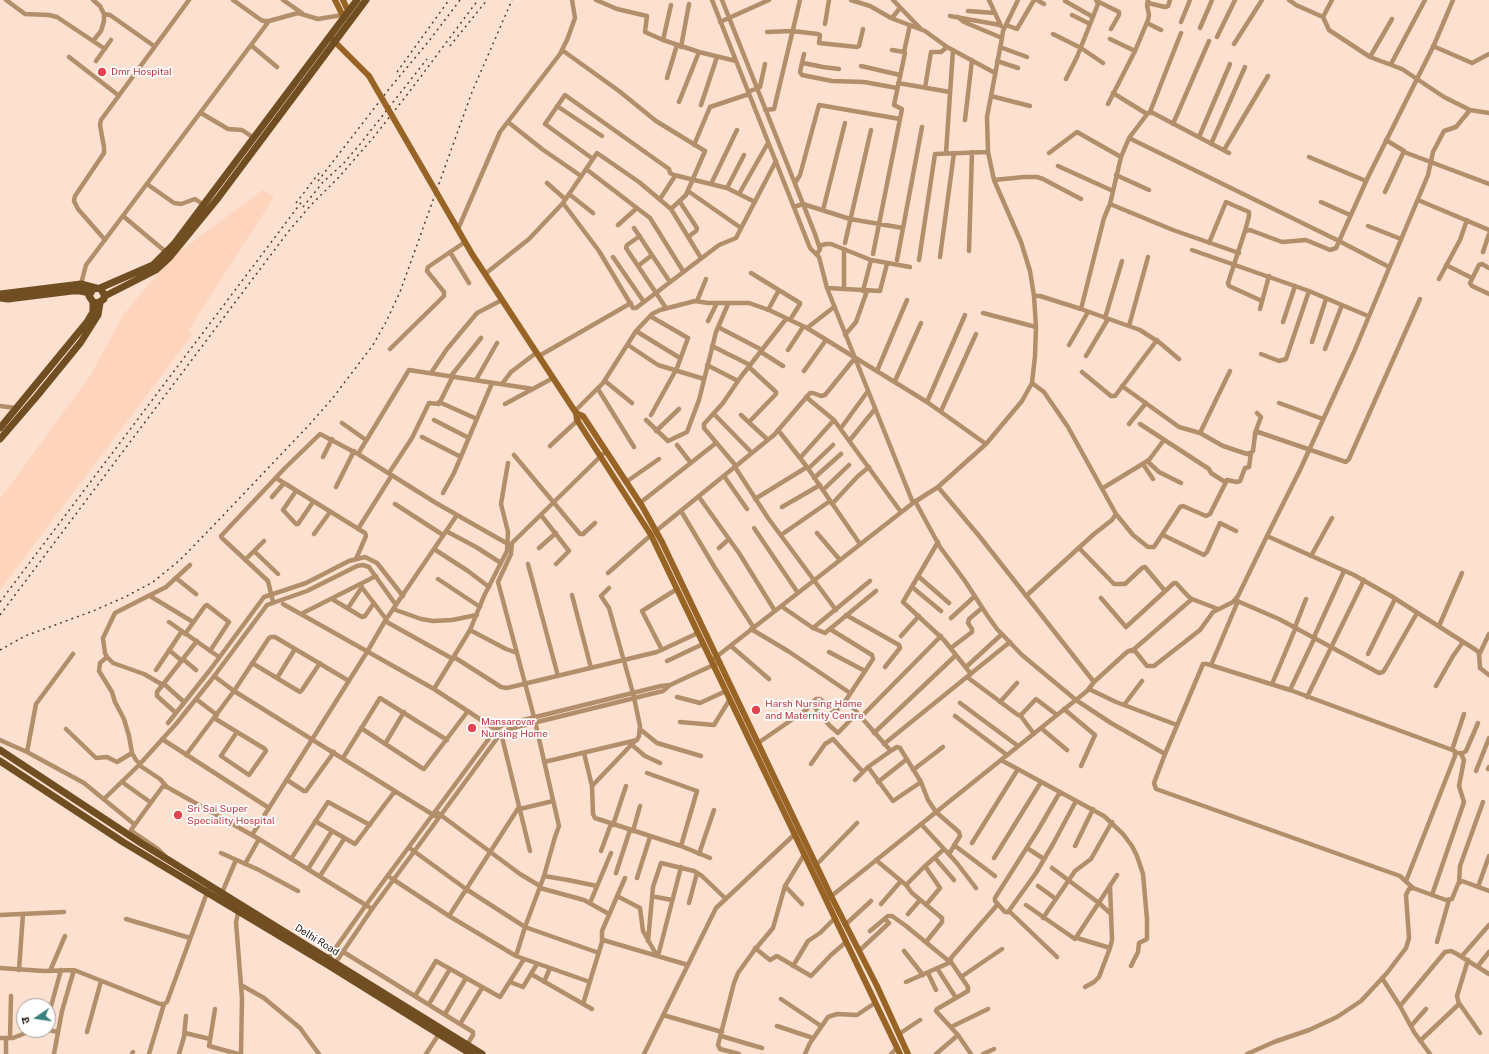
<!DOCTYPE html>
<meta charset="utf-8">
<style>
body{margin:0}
#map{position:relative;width:1489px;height:1054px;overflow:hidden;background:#fce0d0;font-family:"Public Sans","Noto Sans Devanagari",sans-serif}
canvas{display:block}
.north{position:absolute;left:16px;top:998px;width:40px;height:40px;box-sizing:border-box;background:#fff;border:1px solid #a6a19e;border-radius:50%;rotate:257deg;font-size:11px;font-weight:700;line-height:16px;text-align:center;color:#20150d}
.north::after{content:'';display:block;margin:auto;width:14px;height:18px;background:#39817e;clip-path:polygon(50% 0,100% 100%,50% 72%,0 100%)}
</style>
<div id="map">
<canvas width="1489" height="1054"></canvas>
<div class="north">उ</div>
</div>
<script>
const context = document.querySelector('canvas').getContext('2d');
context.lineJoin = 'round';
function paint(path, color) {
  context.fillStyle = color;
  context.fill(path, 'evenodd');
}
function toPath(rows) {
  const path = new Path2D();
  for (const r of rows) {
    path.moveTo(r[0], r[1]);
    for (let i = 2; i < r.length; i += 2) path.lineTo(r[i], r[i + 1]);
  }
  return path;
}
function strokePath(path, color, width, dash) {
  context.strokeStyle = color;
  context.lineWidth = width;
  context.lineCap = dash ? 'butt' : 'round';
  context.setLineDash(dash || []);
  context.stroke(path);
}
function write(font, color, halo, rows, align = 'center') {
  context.font = font + ' "Public Sans",sans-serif';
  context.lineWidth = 3.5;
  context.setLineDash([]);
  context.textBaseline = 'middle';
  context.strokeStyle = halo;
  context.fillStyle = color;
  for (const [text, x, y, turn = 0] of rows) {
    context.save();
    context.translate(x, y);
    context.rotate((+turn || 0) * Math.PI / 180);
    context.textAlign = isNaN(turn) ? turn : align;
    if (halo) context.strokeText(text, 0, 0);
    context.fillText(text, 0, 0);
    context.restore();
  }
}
paint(toPath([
 [263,190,274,197,188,331,192,335,0,590,0,499,90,376,123,315,172,257]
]), '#fed5bc');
strokePath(toPath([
 [6,0,25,14,49,15,57,17,105,49],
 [233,0,261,20,264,21,269,21,298,13,318,19,342,15],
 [283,0,302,13],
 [596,0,617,9,647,16,645,32,663,40,699,52,736,61],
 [712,0,810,248,819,257,827,288,913,503],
 [722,0,815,234,820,249,817,254],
 [851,0,870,6,891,18,925,31,947,47,995,73],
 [893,0,920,28],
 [989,0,1001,26],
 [1037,0,1044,4],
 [1289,0,1296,5,1323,17,1332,0],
 [1065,1,1093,17],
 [1097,1,1119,12,1119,15,1111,29],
 [1148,3,1165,7,1168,6,1170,0],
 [968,11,995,13],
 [104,14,110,15,154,46],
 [1072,15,1090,24],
 [950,16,1000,25],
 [958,17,964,22,1002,38],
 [1323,17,1329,30,1370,57,1402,69,1444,97,1470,110,1489,113],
 [892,18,900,8],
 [720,22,769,0],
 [1181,22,1190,0],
 [1147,23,1161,30],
 [825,24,829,0],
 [1006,25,1017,29,1034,0],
 [1200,28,1212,0],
 [767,32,792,31,818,34,820,35,819,43,857,47,859,46,863,29],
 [1053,34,1081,48,1103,63],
 [1217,37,1235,0],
 [1110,39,1135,51],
 [663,40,671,5],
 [93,41,101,31,104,21,104,14,100,6,93,0],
 [1234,44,1262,0],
 [252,46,277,67],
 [1433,46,1472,63,1489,54],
 [681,47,689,4],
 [1000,47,1027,57],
 [562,50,619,91,656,121,705,151,686,195,671,209],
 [904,52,910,25],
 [804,54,800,72,802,75,832,81,864,82,897,88],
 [69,57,118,95],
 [1370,57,1392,19],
 [96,61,111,40],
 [997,61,1018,68],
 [803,63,823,67,839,69],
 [1391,64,1425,0],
 [861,66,900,75],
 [667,78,677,45],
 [1066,79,1077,57,1098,4,1096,0],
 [898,83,950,92],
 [925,88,931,52,941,52,947,47],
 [748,92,760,87,765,64],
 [1113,93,1147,114],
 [991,96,1030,106],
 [679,102,699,52],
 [1108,104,1135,51,1148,20,1149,15,1147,5,1148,0],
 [701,105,717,57],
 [557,106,602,136],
 [765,110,774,109,800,0],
 [1150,112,1181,33],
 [201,113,228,129,242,130,254,138],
 [965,120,972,60],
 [508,122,542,149,581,176],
 [1173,124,1209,41],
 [1199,137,1230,64],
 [1129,138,1339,241,1389,267],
 [1211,144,1245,67],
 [694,145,710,107,749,94],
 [1224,150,1268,76],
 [1404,152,1489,184],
 [946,153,953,50],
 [1049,153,1077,132,1121,157],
 [1309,157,1366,181],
 [593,159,545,124,565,95,669,169,670,173,674,175,675,176,660,199],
 [1058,166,1113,191],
 [586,169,650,218,683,271],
 [674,175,727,188,755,202],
 [1116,175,1149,190],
 [994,180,1024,177,1037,177,1043,179,1081,199],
 [547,183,565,199],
 [795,183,800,175,819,105,900,119],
 [147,184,174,203,181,204,195,199,204,205],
 [711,184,737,130],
 [727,188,744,155],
 [688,191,741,228],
 [1385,192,1404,151,1386,140],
 [569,194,593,213],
 [739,194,768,143],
 [1418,200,1489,230],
 [680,202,697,228,696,231,688,237],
 [1321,202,1350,215],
 [563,203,599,251,633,308,636,308,719,245,736,238,776,161],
 [1110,204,1173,230,1239,253],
 [794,207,803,204,850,219,903,228],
 [823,210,845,123],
 [123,216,166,252],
 [618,225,637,208],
 [1368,226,1401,239],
 [634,228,670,282],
 [458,229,500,132,560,54,567,40,575,18,572,0],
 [640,236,627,245,626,248,666,308],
 [105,240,78,209,74,201,75,196,104,153,104,147,100,125,101,120,189,0],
 [845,243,871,130],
 [1209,243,1226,202,1249,212,1249,216,1245,231],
 [819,246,826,244,831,244,871,260,910,267],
 [844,249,844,289],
 [1192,250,1309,291,1368,316],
 [969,251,972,152],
 [450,252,469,283],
 [1483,252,1489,234],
 [873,254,902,109,894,105,905,53,904,52,892,50],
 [613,257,644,302],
 [940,257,954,153],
 [897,260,922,127],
 [919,260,935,154,988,152],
 [1446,265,1472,278],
 [638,266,652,255],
 [751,273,800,303,800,304,790,320],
 [485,274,529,239,563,203,597,153,639,182,671,209,701,258],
 [1439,279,1460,240,1467,220],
 [81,284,86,265,269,21],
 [827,288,880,291,887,264],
 [863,291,871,260],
 [1489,294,1472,286,1470,283,1479,265,1482,264,1489,268],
 [1034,296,1040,296,1081,309,1140,330,1160,343,1179,359],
 [697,301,706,279],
 [1262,301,1229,286,1228,283,1245,231,1250,230,1282,242,1306,240,1330,250,1336,248,1368,177,1434,45,1453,0],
 [1081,309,1104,218,1110,204,1121,157,1129,138,1148,113,1153,113,1229,153],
 [1260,309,1269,276],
 [768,310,779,290],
 [983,313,1036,327],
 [650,316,688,338,677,368,651,415],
 [1105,318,1122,261],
 [708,321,717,303],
 [1283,322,1295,286],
 [1129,326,1148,257],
 [718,327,762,350],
 [807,328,834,307],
 [636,331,680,358],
 [845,335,856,322,867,291],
 [1312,342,1326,299],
 [628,345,658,365,704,379],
 [1069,345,1088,312],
 [712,346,750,365],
 [390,349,444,296,444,292,427,271,428,267,465,242],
 [1325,349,1342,305],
 [788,350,803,327],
 [761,352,783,366],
 [1261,354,1279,361,1286,359,1309,291],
 [539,356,631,303],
 [1086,356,1108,319],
 [707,365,738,381],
 [749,367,776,392,776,394,749,422],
 [804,371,826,340],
 [877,371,907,300],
 [1082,372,1111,396,1115,396,1157,340],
 [431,373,447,349,477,313,502,300],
 [451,376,481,338],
 [476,380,497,343],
 [605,381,632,403],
 [895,381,921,323],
 [502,384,511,372,536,353],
 [1122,386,1179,427,1200,433,1223,446,1247,454,1250,453,1253,451,1255,435,1258,432,1346,462,1349,459,1420,299],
 [598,389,634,447],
 [806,397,834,420,901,512],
 [439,402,477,419],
 [927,402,965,315],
 [1279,403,1323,419],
 [505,404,553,378],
 [0,406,16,408],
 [575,411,603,383,636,331,652,314,660,310,695,301,708,303,749,303,769,310,807,328,927,402,986,444],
 [941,411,976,334],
 [714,414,752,453],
 [741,415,768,440],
 [434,420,469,438],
 [646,420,668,441,687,432,699,400,716,332,728,304],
 [342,423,366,440],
 [1129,424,1146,403],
 [1140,424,1209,469,1211,473,1225,482],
 [841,428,868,391],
 [778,430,807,467,860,544],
 [656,431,679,409],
 [1200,433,1230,371],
 [1255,433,1261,417,1257,413],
 [422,437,461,457],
 [850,440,875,409],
 [677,445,691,463],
 [550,446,579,419],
 [358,454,409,370,533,389],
 [514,455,580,534,583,534,595,523],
 [323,457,332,439],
 [800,458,834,420],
 [1147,461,1159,472,1181,483],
 [1143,464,1153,479],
 [736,466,704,428,704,424,723,403,740,378,786,319],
 [735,467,768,518,836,610],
 [808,469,833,445],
 [389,473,412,438,429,403,439,404,453,376],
 [724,476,747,509],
 [276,478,365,533,366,536,356,559],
 [814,478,841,454],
 [626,482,659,459],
 [336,487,354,451],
 [1103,488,1149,460,1164,440],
 [823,490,849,465],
 [296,491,283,510,296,524,298,524,313,502],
 [443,493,454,473,492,383],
 [272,497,284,483],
 [699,497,739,553,775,611],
 [755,499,807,467],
 [915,501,940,547,965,581,987,615,997,629,1022,655,1076,700,1111,723,1165,754],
 [640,503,716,443],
 [395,504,443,535],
 [832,504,858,476,869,467],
 [782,507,820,485],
 [681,511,715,568,754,628],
 [1116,514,1133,535,1148,547,1154,547,1180,507,1183,506,1206,516,1210,514,1227,480,1237,482,1240,481,1245,468,1249,467,1251,453],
 [541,515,569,551,556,564],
 [754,528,798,593],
 [358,529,392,475],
 [446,531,476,547,501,563],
 [656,531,774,435,810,393,813,393,821,396,825,395,855,358],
 [817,533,840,560],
 [314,534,330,512],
 [781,535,830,501],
 [1163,535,1204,555,1207,552,1220,523,1236,531],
 [1267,536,1300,470,1354,352,1428,175,1433,152,1444,131,1456,127,1470,110],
 [938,542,903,602,944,640,971,674],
 [539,548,556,533],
 [719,548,729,539],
 [1079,548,1114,584,1125,584,1142,568,1145,567,1165,591],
 [434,549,468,571,489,587],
 [254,551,278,574],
 [1311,556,1332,518],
 [245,560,264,541],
 [528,564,558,676],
 [608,573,651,535],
 [918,576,949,603],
 [176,578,196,594],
 [438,579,480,607],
 [360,585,386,619],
 [912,587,941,611],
 [572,595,591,668],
 [150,596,193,622],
 [1026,596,1094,534,1112,520,1116,514,1068,427,1044,392,1032,383],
 [1101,598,1126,627,1174,583,1176,583,1188,596,1192,599,1218,609],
 [332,599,362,617,365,616,374,603],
 [1235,600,1279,619,1379,673,1383,672,1385,669,1417,613],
 [273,602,268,581,222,538,221,536,284,469,320,434,358,454,436,503,508,544],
 [283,604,434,689,501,733,530,851],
 [781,606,813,628,825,633,876,591],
 [348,608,362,587],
 [393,609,421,619,433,621,452,620,477,615],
 [301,614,376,576],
 [846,615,899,645,900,648,885,667],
 [951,618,975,596],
 [385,621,453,659],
 [169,622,219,657],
 [1439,626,1462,573],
 [1295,627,1306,599],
 [813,628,870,581],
 [751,629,788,651,850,693],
 [470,630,506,649,517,653],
 [185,634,205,606,207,605,229,622,210,651],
 [901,636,919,616],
 [1314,637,1344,571],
 [731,646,769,679],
 [951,648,972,632,972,629,968,623,969,619,982,608],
 [169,650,182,661],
 [662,650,642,611,677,589],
 [1132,651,1192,599],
 [829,652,865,671],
 [1368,654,1395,599],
 [1479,655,1489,634],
 [107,657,100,663,99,671,112,692,115,702,124,719,129,736,132,753,136,760,140,764],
 [454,657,501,687,507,688,657,652,698,633],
 [183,659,196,670],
 [667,661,703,644],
 [711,661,913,503,938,487,986,444,1022,401,1032,383,1035,356,1036,327,1034,296,1030,271,1021,242,994,180,988,152,987,117,1002,38,1003,31,1018,0],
 [252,663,300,692,302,690,320,663],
 [1211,665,1238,601],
 [966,667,1002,634],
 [156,670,182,631],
 [214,676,234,691,435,816],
 [967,677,1018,715,1021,715,1036,699,1057,715],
 [277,678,295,649],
 [1094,682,1127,652,1131,650,1135,651,1147,666,1154,666,1200,630,1213,612,1233,602,1238,596,1267,536,1354,575,1391,596,1476,650,1479,653,1480,668,1489,675],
 [164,684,184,702],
 [1272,684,1296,627],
 [163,685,144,674,113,663,107,657,105,653,103,638,115,613,166,587,190,565],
 [1436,686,1453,656,1463,642],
 [434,689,470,630,484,596,507,551,508,532,501,504,508,463],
 [1089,689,1116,702,1177,725],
 [1290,690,1315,637],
 [677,697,700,703,726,691],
 [1307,697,1364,580],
 [196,699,217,715],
 [846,700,890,750,892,750,897,747,900,748,921,782,928,800,936,812,959,832,960,836,949,854],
 [1000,702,1017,683],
 [960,703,1018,746],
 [812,704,829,725,838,733,857,713],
 [1124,705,1142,681],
 [1064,709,1095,735,1081,766],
 [176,713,157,696,157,692,197,641],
 [1020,715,1034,734],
 [955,716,1007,755],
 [214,718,237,732,265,749,266,751,249,775,221,756,237,732],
 [860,718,941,636],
 [680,722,714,725,730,699],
 [168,723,210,670,264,597,306,583,349,561,365,557,377,563,403,596],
 [361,728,422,768,424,769,468,711],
 [1041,728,1067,750],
 [66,729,96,758,107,757,117,762,132,753],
 [641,730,657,743,701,756],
 [874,733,956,655],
 [162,739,269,808],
 [0,740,27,752,84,783,134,824],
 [758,743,806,710,816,699,820,699,833,711,836,711,846,700,873,659,872,655,830,629],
 [385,744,404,712],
 [884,744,1010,642],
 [632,745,645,756,660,763],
 [1452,750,1464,714],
 [27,752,36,704,73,654],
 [584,753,592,786,593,814,595,818,681,846,710,858],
 [1459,753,1463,753,1466,751,1478,723],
 [186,755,234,691,269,638,271,637,275,637,349,681],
 [343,758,380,698,447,740],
 [1001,760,1104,816,1123,834,1132,846,1137,856,1143,874,1147,919,1147,939,1139,943,1138,952,1131,966],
 [544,762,633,741,637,740,639,736,640,726,633,693,609,608,601,596,609,588],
 [811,764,825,744,833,739,863,772],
 [139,765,160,779,167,787],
 [868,767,893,801,921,782],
 [1488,769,1489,767],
 [913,770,943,747],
 [1476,771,1489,738],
 [647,773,697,791,681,846],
 [287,780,304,791,306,791,334,752],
 [855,780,868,767,892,750],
 [122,782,150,802],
 [878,782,907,759],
 [592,786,635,741],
 [1060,792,1038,830,995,898,995,901,1005,912,1008,912,1036,873,1053,844,1076,801],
 [104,799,139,765,176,724,212,679,267,605,307,591,357,566,363,565,369,567,371,570,396,605],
 [520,809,553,801],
 [438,813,520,874,540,886],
 [315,821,355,844,395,791],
 [921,824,956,862,976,888],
 [613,825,626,786],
 [633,831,640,806],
 [252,835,367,652,385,621,457,515],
 [972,843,1018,769],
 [954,845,995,876],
 [1075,846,1093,809],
 [1027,848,1044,859],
 [411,849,466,889,525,927,599,953],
 [601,851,611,824],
 [221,853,259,870,298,891],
 [699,854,714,810],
 [164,855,158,849,133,832,131,830,163,786,167,787,259,839,369,907],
 [935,858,954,880],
 [994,858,1041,782],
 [291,859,328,802,370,825],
 [876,860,906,885,912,893,942,918,942,922,926,942],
 [245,864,259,839],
 [816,865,857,823],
 [925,866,940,888,926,905],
 [1052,868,1099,903,1111,914],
 [308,869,332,831],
 [616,873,630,830],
 [320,876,344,839],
 [544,876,568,880,597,886],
 [391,878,449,916,516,956,590,982],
 [637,878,650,837],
 [1406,881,1455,756,1455,751,1290,690,1207,664,1203,664,1165,754,1154,783,1156,789,1400,876,1413,888],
 [1459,883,1460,866,1483,802],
 [906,885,924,867,944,849],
 [785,886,802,904],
 [1038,886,1056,899],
 [1478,887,1489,856],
 [540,888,584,900,609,914],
 [221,895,236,860],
 [1432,895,1464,802,1459,786,1464,760,1461,754],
 [617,896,640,908,643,931,657,956],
 [656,897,672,900],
 [829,898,1087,691,1094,682,980,537,938,487],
 [590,903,611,853],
 [689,903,697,873],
 [881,904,901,881],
 [1026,905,1075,939,1117,875],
 [239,909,236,922,242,998,241,1054],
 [1009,911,1057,957],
 [908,914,920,900],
 [0,915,64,912],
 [449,916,519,807],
 [1043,918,1075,871,1091,859,1112,822],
 [126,919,190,938],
 [845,925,871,901],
 [870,931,888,916,892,916,906,926,950,962],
 [1077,938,1110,948],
 [603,940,688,965],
 [648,941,653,887,661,863,694,871,702,876,726,899],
 [1437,942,1449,900],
 [337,948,473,1032,473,1035,467,1045],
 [755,948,770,960,777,956,811,976,831,955,846,942],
 [859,951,889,923,885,919],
 [904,951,923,975],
 [516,956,525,927,544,876,555,837,559,826,534,717,498,582,511,554,512,543,606,451],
 [658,956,681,867],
 [1462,956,1489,925],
 [327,960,366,905,496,729,503,725,661,686,670,685],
 [334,965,372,909,501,733,509,729,663,691,670,685,720,662],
 [793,966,808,941,820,933,835,918],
 [1478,966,1489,952],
 [0,968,44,971,74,970,160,1004,164,1004,167,1002,208,890],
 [937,968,956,998],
 [19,970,23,914],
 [50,971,65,936],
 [928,973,936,990],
 [531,974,592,1009],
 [961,977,1002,949],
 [1382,978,1400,1006,1414,1032,1430,1054],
 [510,982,523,987,537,964],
 [544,982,550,968],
 [906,982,951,962],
 [241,985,264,998,300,1028,319,1054],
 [1085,987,1094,982,1099,977,1110,948,1112,940,1110,885],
 [415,996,436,961,500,997,524,959],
 [781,999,821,1026],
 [1459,1003,1480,1033],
 [429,1004,450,969],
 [583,1004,602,942,602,931,625,878],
 [1400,1006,1445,952,1451,951,1457,954,1489,974],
 [215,1009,209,1046,238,1054],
 [445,1014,466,978],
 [663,1015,722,1032],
 [48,1017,61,970],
 [460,1024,482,988],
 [777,1026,813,1038],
 [1411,1026,1426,1009],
 [951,1027,988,1009],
 [48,1030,58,1032],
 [87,1032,101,981],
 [185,1033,210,1039],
 [899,1034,920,1020],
 [721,1036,762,1048],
 [0,1038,13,1038,33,1030],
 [6,1038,6,1054],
 [10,1038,11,996],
 [1420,1041,1459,1004,1457,996,1468,960],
 [54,1054,62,1011,74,970],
 [132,1054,133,1052],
 [149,1054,164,1004],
 [179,1054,184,1037,186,1016],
 [426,1054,439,1034],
 [644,1054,716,908,796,833],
 [739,1054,720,1049,718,1045,734,983,738,973,753,952,773,928,785,886,804,855],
 [805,1054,810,1043,828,1017,837,1014,857,1015,875,1003],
 [891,1054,897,1048],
 [936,1054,958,1035],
 [971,1054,958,1035,936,1011,937,1009,968,991,968,987,951,962,951,958,998,904],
 [983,1054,994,1049],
 [1247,1054,1274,1042,1309,1030,1337,1017,1361,1001,1387,973,1406,948,1409,938,1406,895,1409,889,1413,888,1446,900,1452,899,1458,884,1462,881,1489,891]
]), '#b28f6a', 4.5);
strokePath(toPath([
 [335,0,344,18],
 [343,0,348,11],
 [332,39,369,76],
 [453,221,472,254,576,413,577,420,651,535,900,1054],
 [576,413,583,416,606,451,642,506,662,542,831,896,877,986,908,1054]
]), '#976425', 6);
strokePath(toPath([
 [100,288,104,294,104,299,98,303,93,302,89,296,93,289,100,288,153,265,174,244,357,0],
 [0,294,81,284,96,288],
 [105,296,156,270,169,258,218,198,366,0],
 [0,298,8,299,72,291,80,291,90,293],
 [0,428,87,322,93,312,93,302],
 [0,439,37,396,81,342,98,315,100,303],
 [0,750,141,843,482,1054],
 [0,761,123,842,328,965,471,1054]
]), '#714d22', 7);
strokePath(toPath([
 [450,46,487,0],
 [397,72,449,0],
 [318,181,389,89,429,41,460,0],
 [296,203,319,173],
 [303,207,323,182,343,164,361,143,427,59],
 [0,602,303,200],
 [0,615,288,232,311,205,339,177,373,138,410,91,478,0],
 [0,650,25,636,93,611,125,597,153,582,180,560,213,526,310,424,332,399,373,345,386,322,400,292,472,92,512,0]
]), '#4d3f35', 1.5, [2, 4]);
strokePath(toPath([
 [369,76,453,221]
]), '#976425', 6);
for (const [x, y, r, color] of [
 [102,72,5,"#e0444e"],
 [756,710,5,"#e0444e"],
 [472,728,5,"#e0444e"],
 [178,815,5,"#e0444e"]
]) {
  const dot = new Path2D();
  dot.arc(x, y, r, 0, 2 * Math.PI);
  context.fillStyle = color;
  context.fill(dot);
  strokePath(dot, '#fff', 1.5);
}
write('10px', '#be3a42', '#fff', [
 ["Dmr Hospital",111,72],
 ["Harsh Nursing Home",765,704],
 ["and Maternity Centre",765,716],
 ["Mansarovar",481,722],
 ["Nursing Home",481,734],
 ["Sri Sai Super",187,809],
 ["Speciality Hospital",187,821]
], 'left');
write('10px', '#20150d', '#fff', [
 ["Delhi Road",317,940,32]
]);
</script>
